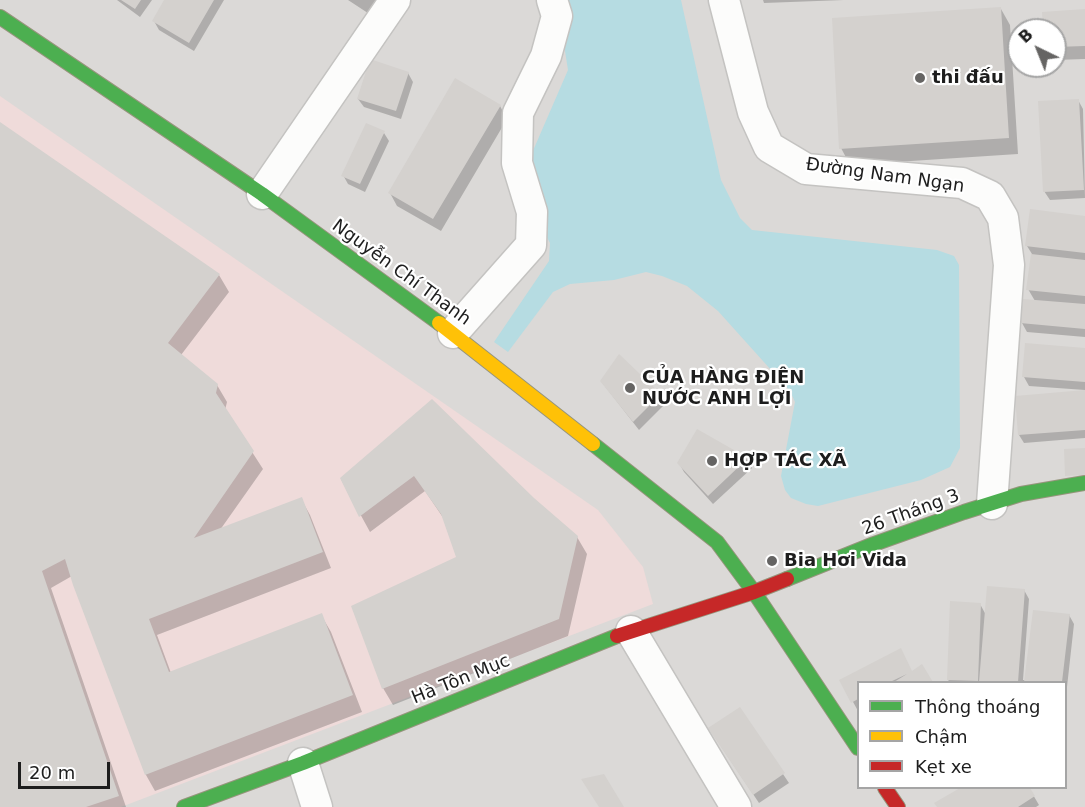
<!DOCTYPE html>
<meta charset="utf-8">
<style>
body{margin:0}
#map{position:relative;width:1085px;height:807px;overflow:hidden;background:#ece9e5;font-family:"DejaVu Sans",sans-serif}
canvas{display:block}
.legend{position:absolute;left:857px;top:681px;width:210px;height:108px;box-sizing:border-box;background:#fff;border:2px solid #a5a5a5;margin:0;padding:8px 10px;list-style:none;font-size:18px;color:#1d1d1d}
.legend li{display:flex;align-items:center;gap:12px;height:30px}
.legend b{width:30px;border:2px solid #a5a5a5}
.north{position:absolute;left:1007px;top:18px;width:60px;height:60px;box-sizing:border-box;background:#fff;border:2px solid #a5a5a5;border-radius:50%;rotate:317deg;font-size:16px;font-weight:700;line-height:24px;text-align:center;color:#1d1d1d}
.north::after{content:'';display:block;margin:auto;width:21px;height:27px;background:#656463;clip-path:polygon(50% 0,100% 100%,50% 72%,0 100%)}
.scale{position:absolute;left:18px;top:762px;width:92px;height:27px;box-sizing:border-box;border:3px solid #1d1d1d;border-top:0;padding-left:8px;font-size:18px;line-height:21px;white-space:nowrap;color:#1d1d1d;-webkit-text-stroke:4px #fff;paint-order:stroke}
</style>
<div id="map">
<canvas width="1085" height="807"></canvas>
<ul class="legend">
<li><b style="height:8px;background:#4caf50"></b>Thông thoáng</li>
<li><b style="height:8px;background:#ffc107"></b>Chậm</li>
<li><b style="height:8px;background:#c62828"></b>Kẹt xe</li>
</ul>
<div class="north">B</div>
<div class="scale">20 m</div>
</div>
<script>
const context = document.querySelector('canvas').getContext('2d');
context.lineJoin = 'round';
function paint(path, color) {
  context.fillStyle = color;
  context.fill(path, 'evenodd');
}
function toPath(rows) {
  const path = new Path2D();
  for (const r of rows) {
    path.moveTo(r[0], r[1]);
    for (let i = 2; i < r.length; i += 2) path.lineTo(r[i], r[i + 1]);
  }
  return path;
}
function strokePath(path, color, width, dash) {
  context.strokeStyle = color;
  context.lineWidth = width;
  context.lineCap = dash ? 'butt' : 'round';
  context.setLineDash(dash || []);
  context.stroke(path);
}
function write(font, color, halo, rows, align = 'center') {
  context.font = font + ' "DejaVu Sans",sans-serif';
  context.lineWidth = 4.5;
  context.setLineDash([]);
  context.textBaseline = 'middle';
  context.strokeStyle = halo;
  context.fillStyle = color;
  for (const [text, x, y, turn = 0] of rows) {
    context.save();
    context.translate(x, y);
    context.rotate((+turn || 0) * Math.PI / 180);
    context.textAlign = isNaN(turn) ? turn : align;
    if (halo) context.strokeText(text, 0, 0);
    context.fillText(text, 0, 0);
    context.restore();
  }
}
paint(toPath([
 [0,0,1085,0,1085,807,0,807],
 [1019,30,1055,30,1055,66,1019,66],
 [858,682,1066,682,1066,788,858,788]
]), '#dbd9d7');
paint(toPath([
 [0,96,598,510,643,567,653,604,121,807,0,807]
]), '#efdbda');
paint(toPath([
 [557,0,681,0,721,180,740,218,752,230,937,250,954,256,959,265,960,448,950,467,921,480,818,506,806,504,791,498,785,490,781,476,795,402,790,391,718,311,687,286,662,276,646,272,614,280,570,284,553,292,508,352,494,342,549,261,550,243,535,214,527,192,532,153,568,70]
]), '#b6dce2');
paint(toPath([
 [117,0,152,0,140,17],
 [166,0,224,0,194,51,159,30,154,21],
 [348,0,389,0,377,19],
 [763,0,844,0,764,3],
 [1001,9,1010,25,1018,154,850,165,841,148],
 [1085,11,1085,59,1055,60,1055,30,1045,30],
 [408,73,413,82,401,119,364,107,358,99],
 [1078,100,1083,109,1085,198,1050,200,1044,191],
 [500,106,507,119,441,231,397,206,390,193],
 [0,124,219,275,229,292,181,355,217,385,227,402,225,410,263,469,220,530,301,499,310,515,331,568,157,635,171,673,321,615,331,632,362,712,155,791,146,775,72,576,51,588,126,807,0,807],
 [384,133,389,141,365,192,348,184,343,175],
 [1085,217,1085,337,1027,332,1022,323,1035,301,1028,289,1032,254,1027,246],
 [1085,349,1085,390,1029,386,1024,377],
 [619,356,660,395,665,404,639,430,601,381],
 [1085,392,1085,438,1024,443,1019,435],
 [432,401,533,499,577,537,587,554,568,636,393,705,383,688,458,557,444,519,425,491,370,532,341,479],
 [697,431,747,459,752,468,713,504,684,472,679,463],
 [1024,590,1029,599,1023,680,1026,680,1069,615,1074,624,1066,696,1066,682,950,682,948,680,980,604,986,615],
 [921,666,932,682,858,682,858,711,841,680,912,673],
 [739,709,789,783,759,803,715,737],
 [962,788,1029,788,1039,805,1036,807,938,807,937,804]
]), '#0003');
paint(toPath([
 [121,0,141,0,135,9],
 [164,0,214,0,189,43,152,21],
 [1001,7,1009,138,839,149,832,18],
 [1085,9,1085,46,1055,47,1055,30,1043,30,1042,12],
 [370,59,409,72,396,111,357,99],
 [455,78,501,105,433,219,388,193],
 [1079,99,1084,190,1043,192,1038,101],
 [0,122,220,274,168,343,218,384,216,393,254,451,194,538,302,497,323,552,149,619,169,672,322,613,353,695,145,775,73,585,65,559,42,571,119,796,86,807,0,807],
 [366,123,385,131,360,184,341,176],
 [1030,209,1085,216,1085,253,1025,246],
 [1031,254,1085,260,1085,296,1026,290],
 [1023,299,1085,304,1085,329,1020,323],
 [1025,343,1085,348,1085,382,1022,377],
 [619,354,661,394,633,422,600,381],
 [1085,390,1085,430,1018,435,1015,396],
 [432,399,534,498,578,536,559,619,382,689,351,606,456,557,441,514,414,476,359,517,340,478],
 [697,429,748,458,708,496,677,463],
 [1085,448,1085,475,1065,476,1064,449],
 [987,586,1025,589,1018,682,979,682],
 [950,601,981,603,978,681,947,680],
 [1033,610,1070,614,1062,682,1024,682],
 [901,648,912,671,922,664,933,682,894,682,907,674,890,682,858,682,858,699,851,703,839,680],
 [740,707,785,773,753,795,708,728],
 [604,774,624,807,599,807,581,779],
 [960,788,1030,788,1035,796,1018,807,937,807,934,803]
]), '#d4d1ce');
const street = toPath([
 [724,0,753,112,769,147,806,169,962,183,990,196,1003,218,1009,265,992,504],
 [262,194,395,0],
 [453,333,531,245,532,212,517,163,518,113,546,56,557,16,552,0],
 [631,631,736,807],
 [303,763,317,807]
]);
const fast = toPath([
 [0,17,262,194,439,323],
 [593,444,717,542,754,592,858,748],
 [787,579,874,544,964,512,1021,494,1085,483],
 [184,807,303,763,617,636]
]);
const slow = toPath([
 [439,323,593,444]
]);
const jam = toPath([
 [617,636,754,592,787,579],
 [885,788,898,807]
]);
strokePath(street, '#c4c3c1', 33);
strokePath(fast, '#96957c', 16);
strokePath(slow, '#96957c', 16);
strokePath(jam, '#96957c', 16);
strokePath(street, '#fcfcfb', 30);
strokePath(fast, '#4caf50', 14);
strokePath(slow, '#ffc107', 14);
strokePath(jam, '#c62828', 14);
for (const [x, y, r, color] of [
 [920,78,6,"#656463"],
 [630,388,6,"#656463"],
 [712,461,6,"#656463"],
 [772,561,6,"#656463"]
]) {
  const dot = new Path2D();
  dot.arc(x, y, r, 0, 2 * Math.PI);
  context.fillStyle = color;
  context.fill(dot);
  strokePath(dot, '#fff', 2);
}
write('bold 18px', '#1d1d1d', '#fff', [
 ["thi đấu",932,78],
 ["CỦA HÀNG ĐIỆN",642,378],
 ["NƯỚC ANH LỢI",642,399],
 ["HỢP TÁC XÃ",724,461],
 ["Bia Hơi Vida",784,561]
], 'left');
write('18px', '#1d1d1d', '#fff', [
 ["Đường Nam Ngạn",885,176,8],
 ["Nguyễn Chí Thanh",401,273,36],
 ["26 Tháng 3",911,513,-20],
 ["Hà Tôn Mục",461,680,-22]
]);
</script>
